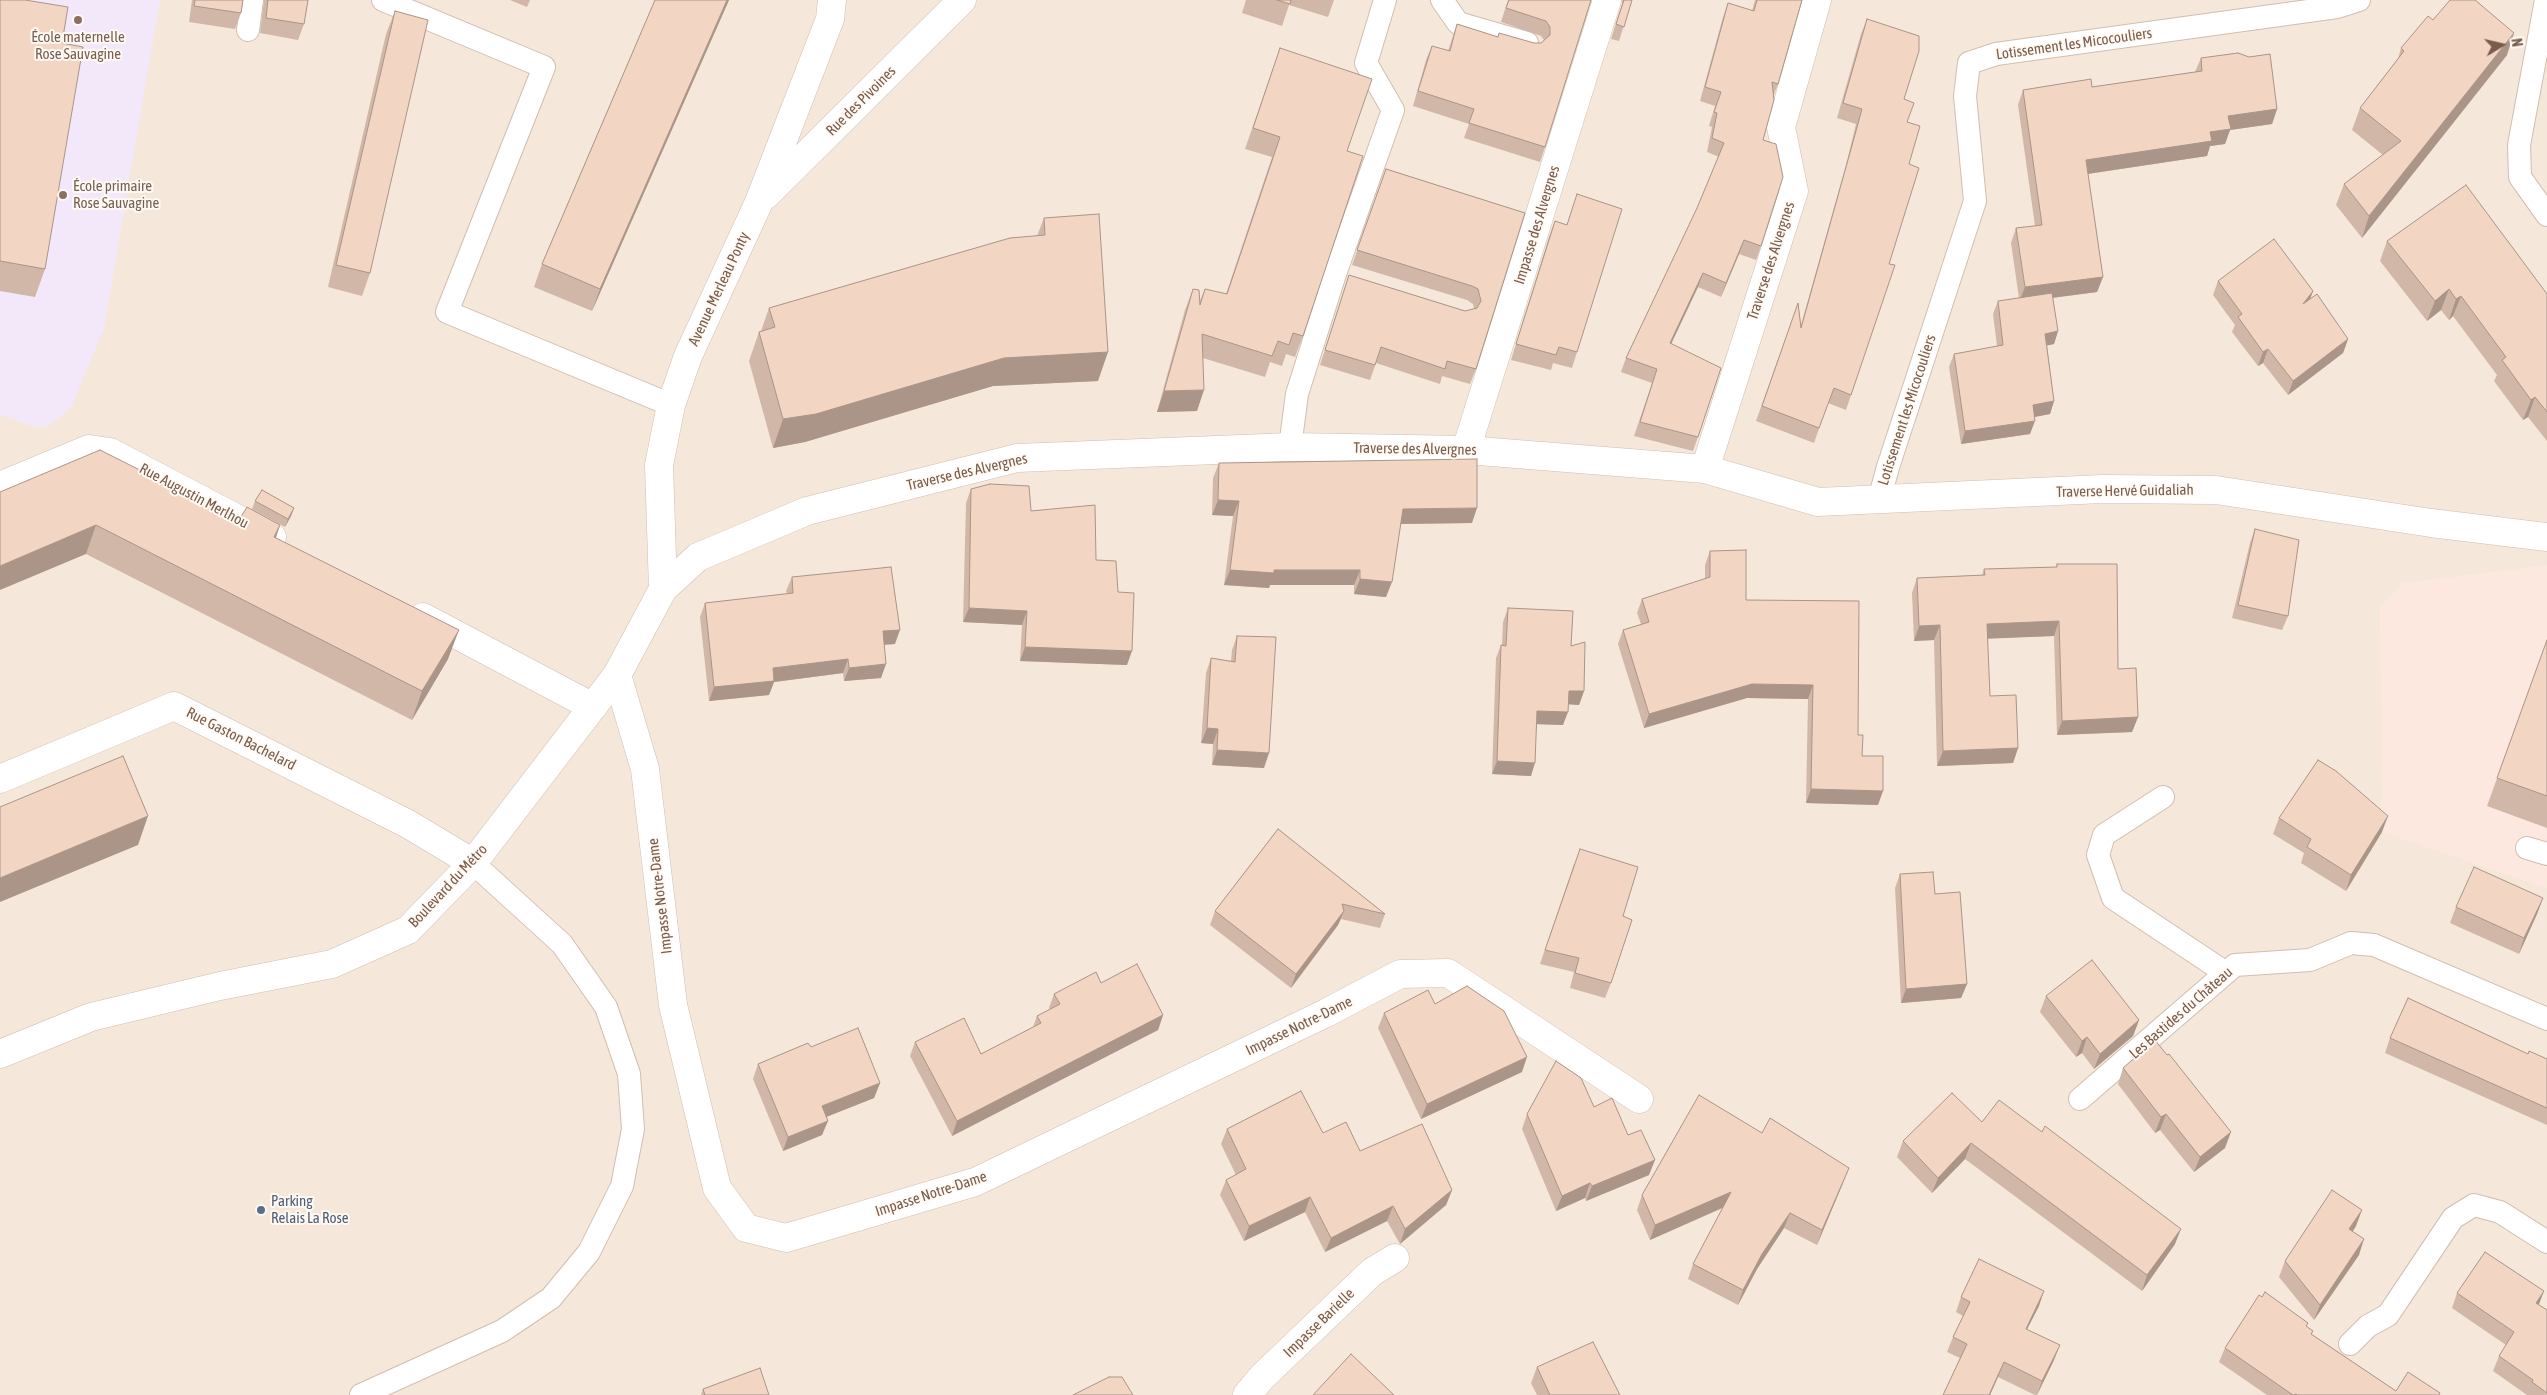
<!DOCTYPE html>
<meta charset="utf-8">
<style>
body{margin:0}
#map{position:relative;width:2547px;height:1395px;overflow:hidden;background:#fdf6ec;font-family:"Asap Condensed",sans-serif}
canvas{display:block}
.north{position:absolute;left:2477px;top:20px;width:50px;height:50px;-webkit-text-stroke:4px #fffaf3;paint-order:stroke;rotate:81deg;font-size:14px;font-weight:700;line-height:20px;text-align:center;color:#7a5c4d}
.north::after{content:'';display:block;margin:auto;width:18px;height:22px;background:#7a5c4d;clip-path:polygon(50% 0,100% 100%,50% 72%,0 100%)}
</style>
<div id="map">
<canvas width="2547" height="1395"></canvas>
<div class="north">N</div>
</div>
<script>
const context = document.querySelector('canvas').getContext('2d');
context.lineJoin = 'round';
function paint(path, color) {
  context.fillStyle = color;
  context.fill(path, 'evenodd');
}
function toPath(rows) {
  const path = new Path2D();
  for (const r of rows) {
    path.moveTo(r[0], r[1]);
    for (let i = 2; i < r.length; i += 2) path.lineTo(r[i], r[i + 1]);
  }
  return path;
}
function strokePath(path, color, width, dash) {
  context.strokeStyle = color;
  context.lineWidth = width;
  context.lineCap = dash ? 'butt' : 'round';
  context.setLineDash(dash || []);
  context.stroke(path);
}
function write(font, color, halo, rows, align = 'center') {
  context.font = font + ' "Asap Condensed",sans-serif';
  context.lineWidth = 4;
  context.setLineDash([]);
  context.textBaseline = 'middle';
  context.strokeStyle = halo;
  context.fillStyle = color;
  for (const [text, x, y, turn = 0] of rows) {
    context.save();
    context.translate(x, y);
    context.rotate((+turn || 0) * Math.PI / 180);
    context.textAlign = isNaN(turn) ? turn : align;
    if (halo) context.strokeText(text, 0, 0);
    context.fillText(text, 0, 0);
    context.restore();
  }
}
paint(toPath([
 [0,0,2547,0,2547,1395,0,1395]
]), '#f5e8da');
paint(toPath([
 [2547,565,2547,888,2382,832,2380,605,2403,583]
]), '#fde8e0');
paint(toPath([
 [0,0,160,0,104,328,71,408,47,427,38,428,0,415]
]), '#f3e8fa');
const service = toPath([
 [383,0,544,67,447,312,671,405],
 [1442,0,1458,23,1527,43],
 [2546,0,2519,145,2520,177,2547,215],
 [248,30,252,0],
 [1290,447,1297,394,1335,274,1393,110,1366,63,1385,0],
 [1879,500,1888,467,1975,201,1965,96,1969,63,1996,54,2337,7,2359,0],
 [2163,797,2104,835,2098,855,2113,898,2226,973],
 [2527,848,2547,854],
 [2080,1099,2235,965,2310,960,2351,943,2374,945,2547,1019],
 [2350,1344,2368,1326,2388,1315,2453,1218,2474,1205,2500,1212,2547,1242],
 [361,1395,502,1331,551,1298,589,1252,622,1186,633,1129,629,1074,606,1007,562,944,473,863]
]);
const minor = toPath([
 [766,195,962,0],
 [1466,450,1607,0],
 [1705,469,1794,191,1781,127,1817,0],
 [0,486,89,449,110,452,272,537],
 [663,589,659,465,671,405,688,356,759,202,830,19,832,0],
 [423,617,593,707],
 [617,675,645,769,673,1005,717,1188,746,1228,786,1238,975,1182,1326,1013,1400,974,1448,973,1639,1099],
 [0,779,174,706,408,824,473,863],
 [0,1054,91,1017,220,986,332,964,408,930,473,863,617,675,663,589,698,557,807,511,1017,458,1290,447,1466,450,1705,469,1818,502,2102,489,2216,490,2431,523,2547,537],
 [1247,1395,1262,1377,1372,1272,1395,1258]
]);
strokePath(service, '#d1beb0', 24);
strokePath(minor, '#d1beb0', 29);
strokePath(service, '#fff', 22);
strokePath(minor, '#fff', 28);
paint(toPath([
 [0,0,62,43,45,269,35,297,0,291],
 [192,0,243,0,241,13,235,29,189,22],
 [264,0,308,0,304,24,298,40,260,33],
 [510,0,530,0,527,7],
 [655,0,729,0,592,311,534,287,542,264],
 [1246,0,1334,0,1328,17,1289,5,1282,26,1242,13],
 [1508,0,1591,0,1545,147,1540,162,1464,138,1469,124,1413,106,1426,60,1432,46,1448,51,1457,24,1497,37,1534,43,1541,43,1544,40,1541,36,1501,22],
 [1622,0,1632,0,1619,41,1611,39,1622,4],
 [1755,0,1802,0,1778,84,1773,97,1763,140,1761,246,1756,260,1739,254,1721,297,1698,287,1671,343,1698,437,1693,451,1634,436,1652,383,1621,372,1626,358,1697,208,1719,157,1707,152,1712,127,1709,126,1715,106,1700,101,1723,17,1728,3,1752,11],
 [395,11,370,273,362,296,328,287,386,34],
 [1867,19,1904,99,1907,122,1909,164,1889,264,1851,395,1846,410,1828,403,1814,443,1756,421,1798,303,1801,325,1846,165,1856,124,1837,118,1861,34],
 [2433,20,2507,55,2362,238,2336,205,2344,184,2383,155,2352,130,2360,108,2398,59,2401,48],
 [1280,48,1347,151,1303,336,1295,357,1286,354,1282,366,1270,362,1265,377,1203,358,1197,411,1157,412,1185,310,1193,289,1200,301,1205,289,1226,294,1272,157,1245,149],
 [2201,58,2277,109,2272,124,2230,130,2225,144,2210,146,2207,156,2088,174,2103,277,2097,292,2053,298,2058,331,2054,344,2047,345,2054,401,2050,414,2034,417,2030,434,1961,444,1949,367,1954,354,1997,346,1993,314,1998,301,2019,298,2011,243,2016,228,2035,226,2018,105,2023,90,2092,87,2195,72],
 [1386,169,1525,213,1476,369,1470,384,1442,376,1440,384,1376,363,1370,380,1320,365,1349,275,1465,311,1474,309,1473,304,1467,300,1352,265],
 [1577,194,1577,352,1572,368,1553,363,1551,370,1511,360,1549,237,1555,221,1567,225],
 [1044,218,1098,381,993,386,805,442,773,448,749,361,759,332,761,331,769,308,1037,236],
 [2387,241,2547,294,2547,441,2528,417,2523,420,2494,381,2497,375,2453,316,2449,320,2441,310,2427,321,2380,261],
 [2218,281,2313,291,2310,299,2348,339,2343,353,2288,395,2263,363,2258,366,2232,332,2235,325,2213,295],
 [1219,463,1472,523,1401,524,1386,597,1354,594,1354,585,1270,585,1269,588,1224,585,1233,516,1212,515,1213,478],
 [971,489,1031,511,1096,560,1118,592,1127,665,1020,661,1022,625,963,622,966,503],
 [0,492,280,525,276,538,448,659,412,720,86,554],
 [255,501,294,508,291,516,285,527,252,509],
 [2255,529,2288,616,2282,630,2232,618,2250,543],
 [1710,551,1746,600,1858,735,1862,756,1878,805,1806,803,1808,699,1747,698,1644,728,1618,644,1623,630,1641,624,1637,613,1642,599,1705,579,1705,565],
 [2057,564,2118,669,2138,717,2132,732,2057,735,2054,636,1987,638,1990,696,2018,748,2013,763,1937,766,1934,640,1914,641,1912,593,1917,578,1982,575,1984,569,2056,567],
 [792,577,895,644,884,645,881,678,844,681,843,673,774,682,769,695,709,701,700,617,705,603,787,594,786,591],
 [1508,608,1571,646,1584,691,1579,705,1568,704,1563,725,1537,724,1531,776,1492,774,1496,658,1501,645,1502,645,1503,622],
 [1237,636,1264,768,1212,765,1213,744,1201,743,1206,673,1211,658,1231,661,1232,650],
 [2547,640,2547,828,2487,806],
 [2279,818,2382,832,2346,891,2301,863,2304,853,2273,834],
 [1278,829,1385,914,1380,928,1341,919,1338,925,1291,988,1210,925,1215,911],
 [1574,864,1623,916,1611,983,1605,998,1570,988,1574,972,1540,964],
 [1900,874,1935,894,1967,984,1961,998,1901,1003,1895,888],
 [2543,898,2537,914,2519,954,2450,923,2456,907],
 [1101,983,1163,1015,1158,1030,952,1136,910,1056,915,1042,981,1054,1033,1027,1037,1016,1050,1009,1049,1008,1054,994],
 [2046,996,2139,1020,2133,1036,2094,1069,2082,1053,2076,1057,2040,1012],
 [1435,1004,1522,1072,1421,1119,1378,1028,1384,1013],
 [2390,1038,2528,1054,2547,1059,2547,1125,2385,1053],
 [811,1047,880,1083,874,1098,826,1117,822,1135,783,1151,753,1079,758,1064],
 [2123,1068,2225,1148,2194,1172,2160,1130,2155,1133,2118,1084],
 [1594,1107,1628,1135,1649,1175,1586,1201,1585,1198,1556,1211,1522,1129,1527,1114],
 [1982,1122,2175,1244,2142,1291,1965,1159,1932,1193,1897,1157,1903,1141],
 [1227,1129,1323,1133,1360,1151,1452,1190,1446,1205,1400,1244,1387,1221,1325,1252,1305,1212,1244,1241,1220,1195,1226,1180,1236,1175,1221,1144],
 [1843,1183,1817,1245,1784,1228,1757,1269,1738,1305,1688,1279,1693,1264,1723,1208,1650,1240,1637,1210,1642,1195],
 [2356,1226,2353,1231,2359,1255,2314,1320,2279,1277,2285,1261],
 [2457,1293,2539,1305,2547,1310,2547,1395,2527,1395,2493,1371,2499,1356,2506,1345,2452,1308],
 [1961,1297,2039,1306,2027,1329,2054,1360,2037,1395,2035,1395,1998,1377,1990,1395,1943,1395,1960,1358,1947,1352,1953,1337,1963,1316,1956,1312],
 [2308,1323,2306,1327,2313,1331,2311,1334,2396,1391,2440,1395,2267,1395,2219,1362,2225,1348],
 [1537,1367,1620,1395,1537,1395,1531,1383],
 [703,1389,769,1395,701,1395]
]), '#d1b7a8');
paint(toPath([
 [727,0,729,0,592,311,600,289],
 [2514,33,2507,55,2362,238,2369,216],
 [2277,109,2272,124,2230,130,2225,144,2210,146,2207,156,2080,175,2086,160,2210,132,2228,116],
 [1744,240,1739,254,1721,297,1726,283],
 [1703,273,1698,287,1665,357,1670,343],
 [2103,277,2097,292,2019,302,2025,287],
 [2449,289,2441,310,2427,321,2435,301],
 [2313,291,2308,305,2303,304],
 [2461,296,2453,316,2449,320,2456,299],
 [2058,331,2054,344,2040,347,2045,334],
 [2348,339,2343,353,2288,395,2293,381],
 [2268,349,2263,363,2258,366,2263,352],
 [1108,352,1098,381,993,386,805,442,773,448,783,419,1004,358],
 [1204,390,1197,411,1157,412,1164,391],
 [2535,397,2528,417,2523,420,2531,400],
 [2054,401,2050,414,2029,418,2033,405],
 [2035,421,2030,434,1961,444,1965,431],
 [1218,500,1239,501,1233,516,1212,515],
 [294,508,291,516,285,527,288,519],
 [1477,508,1472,523,1398,524,1403,509],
 [96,525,86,554,0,590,0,566],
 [280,525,270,554,274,537],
 [1230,570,1360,570,1354,585,1270,585,1269,588,1224,585],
 [1360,579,1392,582,1386,597,1354,594],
 [969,608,1027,611,1022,625,963,622],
 [2059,621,2054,636,1981,639,1987,624],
 [1940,625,1934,640,1914,641,1919,626],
 [459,630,448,659,412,720,422,691],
 [900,630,895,644,878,645,883,631],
 [1025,647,1132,651,1127,665,1020,661],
 [848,659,843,673,774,682,769,695,709,701,714,687,773,668],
 [886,664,881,678,844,681,849,668],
 [1752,684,1813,685,1808,699,1747,698,1644,728,1649,714],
 [1569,691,1584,691,1579,705,1564,704],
 [1537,711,1568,712,1563,725,1532,724],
 [2138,717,2132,732,2057,735,2062,721],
 [1207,728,1218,729,1213,744,1201,743],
 [2018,748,2013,763,1937,766,1943,751],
 [1217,750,1269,753,1264,768,1212,765],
 [1497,761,1535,763,1531,776,1492,774],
 [1811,789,1883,791,1878,805,1806,803],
 [148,816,138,845,0,902,0,878],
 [2388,816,2382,832,2346,891,2351,875],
 [2543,898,2537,914,2519,954,2524,938],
 [1344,911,1338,925,1291,988,1296,974],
 [1967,984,1961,998,1901,1003,1906,989],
 [1163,1015,1158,1030,952,1136,957,1121],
 [2139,1020,2133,1036,2094,1069,2100,1054],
 [2087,1037,2082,1053,2076,1057,2082,1041],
 [1527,1057,1522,1072,1421,1119,1427,1104],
 [880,1083,874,1098,816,1121,822,1106],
 [2166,1114,2160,1130,2155,1133,2161,1117],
 [828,1121,822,1135,783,1151,788,1137],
 [2231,1132,2225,1148,2194,1172,2200,1157],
 [1971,1143,1965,1159,1932,1193,1938,1178],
 [1655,1160,1649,1175,1586,1201,1592,1186],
 [1849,1168,1843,1183,1817,1245,1822,1230],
 [1590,1183,1585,1198,1556,1211,1562,1196],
 [1452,1190,1446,1205,1400,1244,1405,1229],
 [1731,1192,1726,1206,1650,1240,1655,1225],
 [1310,1197,1305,1212,1244,1241,1249,1226],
 [1393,1206,1387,1221,1325,1252,1331,1238],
 [2362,1210,2356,1226,2344,1244,2349,1229],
 [1790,1213,1784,1228,1757,1269,1738,1305,1743,1290,1762,1254],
 [2181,1229,2175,1244,2142,1291,2147,1275],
 [2364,1239,2359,1255,2314,1320,2320,1305],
 [2044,1291,2039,1306,2020,1343,2026,1329],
 [2544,1291,2538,1307,2536,1303],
 [2060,1345,2054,1360,2037,1395,2042,1381],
 [2004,1362,1998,1377,1990,1395,1989,1395]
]), '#aa9588');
const building = toPath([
 [0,0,25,0,68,7,62,43,83,47,45,269,0,261,0,0],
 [195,0,243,0,241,13,194,6,195,0],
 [268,0,308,0,304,24,266,18,268,0],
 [655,0,727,0,600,289,542,264,655,0],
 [1277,0,1291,0,1290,4,1277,0],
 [1509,0,1591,0,1545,147,1469,123,1474,109,1418,91,1432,46,1450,51,1457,24,1498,37,1499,33,1534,43,1541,43,1550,35,1550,27,1546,21,1506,8,1509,0],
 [1624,0,1632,0,1624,27,1616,24,1624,0],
 [1757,0,1802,0,1778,84,1772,82,1774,100,1763,140,1776,144,1783,177,1761,246,1744,240,1726,283,1703,273,1670,343,1721,368,1698,437,1640,422,1657,369,1626,358,1697,208,1724,143,1712,138,1717,113,1714,112,1721,92,1705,87,1728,3,1754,11,1757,0],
 [2450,0,2475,0,2514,33,2369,216,2344,184,2401,141,2360,108,2404,51,2401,48,2428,16,2433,20,2450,0],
 [395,11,428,20,370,273,336,265,395,11],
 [1867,19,1919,36,1919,51,1904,99,1914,103,1907,122,1920,126,1909,164,1919,168,1889,264,1895,265,1851,395,1834,388,1819,428,1762,406,1798,303,1801,328,1851,149,1862,109,1843,103,1867,19],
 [1280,48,1372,79,1347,151,1363,156,1303,336,1293,333,1289,345,1278,341,1272,356,1202,334,1204,390,1164,391,1193,289,1199,290,1200,305,1205,289,1227,294,1280,137,1253,128,1280,48],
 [2238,53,2249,57,2270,54,2277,109,2228,116,2231,129,2210,132,2212,141,2086,160,2103,277,2025,287,2016,228,2042,225,2023,90,2091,79,2092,87,2202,71,2201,58,2238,53],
 [1386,169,1525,213,1476,369,1447,361,1445,369,1381,347,1375,365,1325,350,1349,275,1465,311,1477,308,1481,301,1478,289,1472,286,1357,250,1386,169],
 [2466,185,2547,294,2547,412,2535,397,2531,400,2502,360,2506,357,2461,296,2456,299,2449,289,2435,301,2387,241,2466,185],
 [1577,194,1622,209,1577,352,1559,347,1556,355,1516,344,1555,221,1567,225,1577,194],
 [1099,214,1108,352,1004,358,816,414,783,419,759,332,775,327,769,308,1010,238,1045,235,1044,218,1099,214],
 [2274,239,2313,291,2303,304,2317,294,2348,339,2293,381,2268,349,2263,352,2238,317,2242,314,2218,281,2274,239],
 [2052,293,2058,331,2045,334,2054,401,2033,405,2035,421,1965,431,1954,354,2003,345,1998,301,2052,293],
 [100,450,239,520,247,507,280,525,274,537,459,630,422,691,96,525,0,566,0,492,100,450],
 [1477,459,1477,508,1403,509,1392,582,1360,579,1360,570,1274,570,1274,573,1230,570,1239,501,1218,500,1219,463,1477,459],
 [990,484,1029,486,1031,511,1095,505,1096,560,1116,561,1118,592,1134,593,1132,651,1025,647,1027,611,969,608,971,489,990,484],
 [262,490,294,508,288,519,255,501,262,490],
 [2255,529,2299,540,2288,616,2238,605,2255,529],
 [1746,550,1746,600,1859,601,1858,735,1863,735,1862,756,1883,756,1883,791,1811,789,1813,685,1752,684,1649,714,1623,630,1649,622,1642,599,1710,577,1710,551,1746,550],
 [2057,564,2117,564,2118,669,2136,668,2138,717,2062,721,2059,621,1987,624,1990,696,2016,695,2018,748,1943,751,1940,625,1919,626,1917,578,1985,575,1984,569,2057,567,2057,564],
 [891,567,900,630,883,631,886,664,849,668,848,659,773,668,774,681,714,687,705,603,793,593,792,577,891,567],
 [1508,608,1573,611,1571,646,1585,642,1584,691,1569,691,1568,712,1537,711,1535,763,1497,761,1501,645,1506,646,1508,608],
 [1237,636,1276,637,1269,753,1217,750,1218,729,1207,728,1211,658,1235,662,1237,636],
 [2547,640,2547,796,2497,778,2547,640],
 [123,756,148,816,0,878,0,807,123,756],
 [2318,760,2336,771,2388,816,2351,875,2307,847,2311,839,2279,818,2318,760],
 [1278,829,1385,914,1342,904,1344,911,1296,974,1215,911,1278,829],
 [1580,849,1638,867,1623,916,1632,920,1611,983,1575,973,1579,958,1545,950,1580,849],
 [2474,867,2543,898,2524,938,2456,907,2474,867],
 [1933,872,1935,894,1960,892,1967,984,1906,989,1900,874,1933,872],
 [2092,960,2139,1020,2100,1054,2087,1037,2082,1041,2046,996,2092,960],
 [1137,964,1163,1015,957,1121,915,1042,964,1018,981,1054,1041,1023,1037,1016,1060,1004,1054,994,1096,972,1101,983,1137,964],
 [1467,986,1504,1011,1527,1057,1427,1104,1384,1013,1428,990,1435,1004,1467,986],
 [2408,998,2528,1054,2529,1051,2547,1059,2547,1108,2390,1038,2408,998],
 [858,1028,880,1083,822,1106,828,1121,788,1137,758,1064,808,1043,811,1047,858,1028],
 [2155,1040,2167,1055,2169,1054,2231,1132,2200,1157,2166,1114,2161,1117,2123,1068,2155,1040],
 [1556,1061,1581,1078,1594,1107,1612,1098,1628,1135,1641,1130,1655,1160,1592,1186,1590,1183,1562,1196,1527,1114,1556,1061],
 [1301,1091,1323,1133,1346,1122,1360,1151,1422,1124,1452,1190,1405,1229,1393,1206,1331,1238,1310,1197,1249,1226,1226,1180,1246,1169,1227,1129,1301,1091],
 [1952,1093,1982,1122,1999,1100,2042,1132,2045,1126,2181,1229,2147,1275,1971,1143,1938,1178,1903,1141,1952,1093],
 [1699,1095,1762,1133,1770,1118,1849,1168,1822,1230,1790,1213,1762,1254,1743,1290,1693,1264,1731,1192,1655,1225,1642,1195,1699,1095],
 [2332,1190,2362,1210,2349,1229,2364,1239,2320,1305,2285,1261,2332,1190],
 [2485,1252,2544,1291,2536,1303,2547,1310,2547,1393,2532,1382,2533,1380,2499,1356,2514,1332,2457,1293,2485,1252],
 [1979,1259,2044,1291,2026,1329,2060,1345,2042,1381,2004,1362,1989,1395,1943,1395,1967,1344,1953,1337,1970,1302,1961,1297,1979,1259],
 [2265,1292,2308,1323,2306,1326,2313,1331,2311,1334,2396,1391,2408,1372,2440,1393,2439,1395,2297,1395,2296,1394,2293,1395,2225,1348,2259,1295,2262,1297,2265,1292],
 [1593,1342,1620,1395,1550,1395,1537,1367,1593,1342],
 [1351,1354,1394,1395,1313,1395,1351,1354],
 [760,1368,769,1395,705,1395,703,1389,760,1368],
 [1109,1377,1122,1377,1133,1395,1073,1395,1109,1377]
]);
paint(building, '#f3d5c3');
strokePath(building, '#aa9588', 1);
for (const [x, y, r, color] of [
 [78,20,5,"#8d6e63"],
 [63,195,5,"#8d6e63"],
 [261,1210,5,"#5c6f8a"]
]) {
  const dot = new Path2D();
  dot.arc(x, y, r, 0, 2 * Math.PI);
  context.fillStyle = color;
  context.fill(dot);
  strokePath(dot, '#fffaf3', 2);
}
write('15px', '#785e54', '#fffaf3', [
 ["École maternelle",78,37],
 ["Rose Sauvagine",78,54],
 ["École primaire",73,186,"left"],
 ["Rose Sauvagine",73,203,"left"]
]);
write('15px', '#7a5c4d', '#fffaf3', [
 ["Lotissement les Micocouliers",2074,44,-8],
 ["Rue des Pivoines",861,101,-45],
 ["Impasse des Alvergnes",1537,225,-73],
 ["Traverse des Alvergnes",1771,261,-72],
 ["Avenue Merleau Ponty",719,289,-65],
 ["Lotissement les Micocouliers",1907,410,-72],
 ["Traverse des Alvergnes",1415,449,1],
 ["Traverse des Alvergnes",967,472,-13],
 ["Traverse Hervé Guidaliah",2125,491,-1],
 ["Rue Augustin Merlhou",194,496,28],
 ["Rue Gaston Bachelard",241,739,27],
 ["Boulevard du Métro",448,886,-47],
 ["Impasse Notre-Dame",660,896,-97],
 ["Les Bastides du Château",2181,1013,-41],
 ["Impasse Notre-Dame",1299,1026,-26],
 ["Impasse Notre-Dame",931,1194,-18],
 ["Impasse Barielle",1319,1323,-44]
]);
write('15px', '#4e5e75', '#fffaf3', [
 ["Parking",271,1201],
 ["Relais La Rose",271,1218]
], 'left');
</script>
